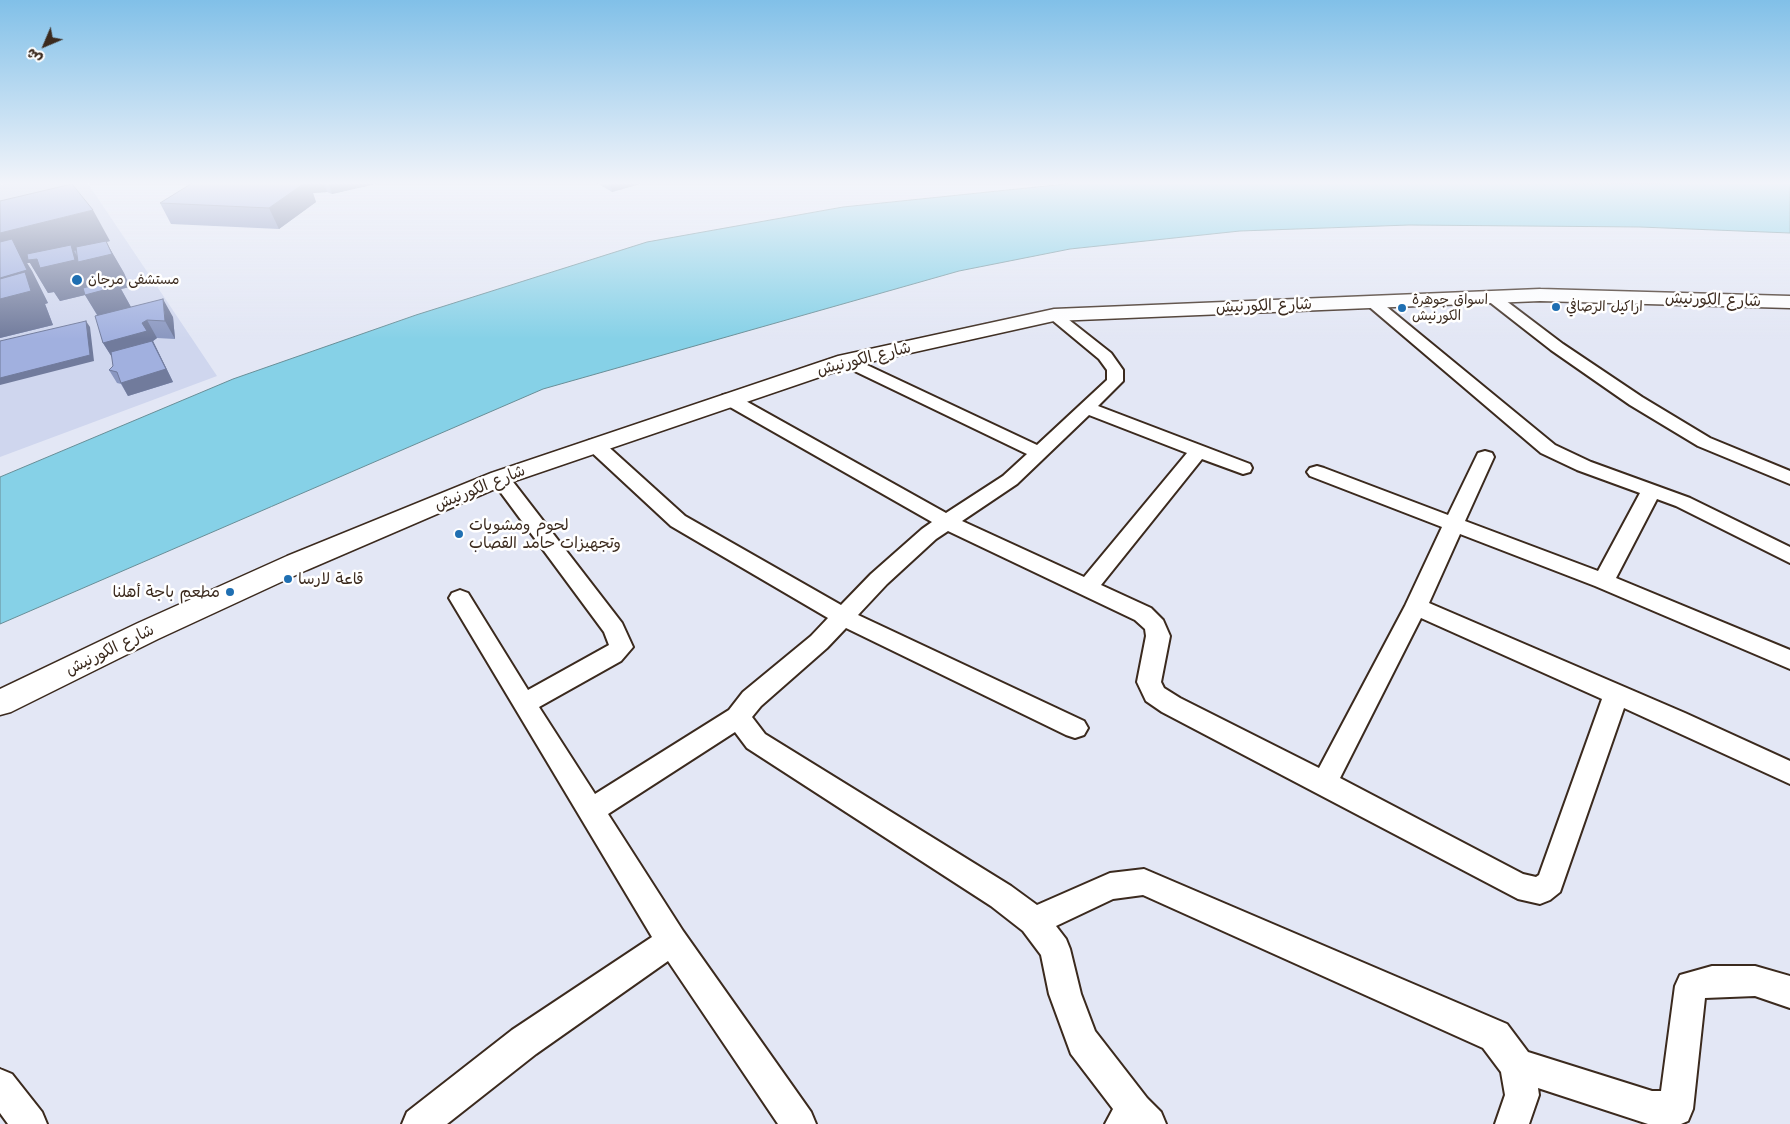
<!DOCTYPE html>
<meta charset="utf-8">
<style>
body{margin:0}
#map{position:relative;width:1790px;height:1124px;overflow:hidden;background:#e3e7f5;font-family:"Comic Neue","Playpen Sans Arabic",sans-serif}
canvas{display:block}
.north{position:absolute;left:20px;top:20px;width:50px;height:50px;-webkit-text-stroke:4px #fff;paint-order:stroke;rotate:225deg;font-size:14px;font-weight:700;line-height:20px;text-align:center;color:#3b2a1e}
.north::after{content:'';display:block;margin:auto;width:18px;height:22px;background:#3b2a1e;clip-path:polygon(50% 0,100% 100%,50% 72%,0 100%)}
</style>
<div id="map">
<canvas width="1790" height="1124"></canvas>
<div class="north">ش</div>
</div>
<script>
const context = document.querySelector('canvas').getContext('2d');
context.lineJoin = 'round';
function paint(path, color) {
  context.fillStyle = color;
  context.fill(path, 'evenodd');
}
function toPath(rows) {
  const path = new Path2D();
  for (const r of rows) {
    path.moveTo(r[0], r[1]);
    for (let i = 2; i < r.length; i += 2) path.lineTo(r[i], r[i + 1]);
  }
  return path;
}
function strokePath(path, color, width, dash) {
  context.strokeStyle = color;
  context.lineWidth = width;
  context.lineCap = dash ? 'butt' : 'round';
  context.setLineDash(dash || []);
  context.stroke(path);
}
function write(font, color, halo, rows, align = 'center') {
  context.font = font + ' "Comic Neue","Playpen Sans Arabic",sans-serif';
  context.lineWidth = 5;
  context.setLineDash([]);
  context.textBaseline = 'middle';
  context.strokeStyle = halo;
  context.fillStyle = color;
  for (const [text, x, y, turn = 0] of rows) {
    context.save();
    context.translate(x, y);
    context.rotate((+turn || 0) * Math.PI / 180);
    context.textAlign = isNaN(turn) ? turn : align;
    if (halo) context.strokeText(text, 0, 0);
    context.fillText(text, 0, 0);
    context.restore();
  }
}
paint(toPath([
 [13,182,87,182,217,376,0,457,0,185]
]), '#cfd6ee');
const water = toPath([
 [1085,182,1649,184,1790,182,1790,233,1640,227,1409,225,1240,231,1070,249,959,271,543,389,0,624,0,477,233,379,416,315,647,242,843,207,1085,182]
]);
paint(water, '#86d1e7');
strokePath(water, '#688e97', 1);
const street = toPath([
 [1492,293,1497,294,1563,344,1642,397,1710,438,1790,471,1790,484,1698,446,1630,405,1551,350,1487,300,1485,297,1487,294,1492,293],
 [1371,297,1376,298,1555,445,1591,462,1690,498,1790,547,1790,563,1676,506,1657,499,1616,578,1790,650,1790,669,1595,586,1460,534,1429,603,1685,713,1790,761,1790,784,1624,708,1560,892,1550,900,1540,904,1518,899,1162,712,1146,701,1137,682,1146,636,1145,629,1135,620,948,531,936,539,887,584,858,615,1084,721,1088,728,1084,735,1075,738,1066,735,846,628,827,648,761,706,752,717,765,734,1011,886,1037,905,1110,873,1144,869,1507,1024,1528,1052,1652,1091,1661,1091,1675,986,1680,975,1712,966,1755,966,1790,976,1790,1008,1755,996,1705,998,1693,1109,1688,1121,1681,1124,1648,1124,1538,1088,1539,1095,1529,1124,1495,1124,1505,1095,1501,1072,1483,1048,1143,895,1113,899,1056,926,1066,939,1070,949,1081,994,1095,1031,1147,1098,1161,1112,1166,1124,1105,1124,1113,1109,1071,1054,1049,994,1041,955,1023,931,991,906,747,748,735,732,608,814,683,931,811,1112,816,1124,778,1124,668,961,536,1054,447,1124,402,1124,407,1112,512,1030,652,937,449,598,452,593,460,590,468,593,528,690,609,645,604,632,490,478,493,474,500,472,507,474,622,623,633,647,621,661,539,707,595,794,729,710,743,692,811,636,828,618,671,526,588,449,586,445,588,441,595,439,602,441,685,516,841,605,871,574,922,529,932,522,723,403,720,399,723,395,729,394,735,395,946,513,1003,476,1027,454,840,364,838,361,840,358,852,358,1037,445,1107,380,1107,370,1099,359,1046,315,1049,312,1059,312,1111,353,1123,370,1123,381,1098,406,1250,464,1252,468,1250,472,1243,474,1202,459,1101,585,1151,608,1163,620,1170,636,1161,682,1164,688,1180,698,1319,768,1405,606,1442,527,1310,476,1307,472,1310,468,1317,466,1324,468,1448,515,1478,453,1485,451,1492,453,1494,457,1465,521,1598,571,1640,493,1577,470,1541,453,1366,304,1364,301,1366,298,1371,297],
 [1089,415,1187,453,1084,577,962,521,1017,484,1089,415],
 [1421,618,1602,699,1539,875,1536,877,1523,874,1340,778,1421,618],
 [0,1069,12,1074,42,1112,47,1124,8,1124,0,1113,0,1069]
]);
const secondary = toPath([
 [1540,289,1790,296,1790,308,1540,301,1054,321,852,366,509,483,307,570,158,639,11,712,0,715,0,689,138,623,287,556,491,473,838,356,1054,309,1540,289]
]);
strokePath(street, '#3b2a1e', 4);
strokePath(secondary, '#3b2a1e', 3);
paint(street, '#fff');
paint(secondary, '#fff');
paint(toPath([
 [194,182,384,182,332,194,327,192,313,193,316,202,279,229,171,224,160,203],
 [595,182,647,182,612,192],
 [0,201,110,241,106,242,124,273,130,287,121,289,131,307,173,317,175,339,157,338,153,341,173,382,128,396,121,384,117,383,109,370,113,366,112,357,103,343,97,315,85,295,60,301,54,292,48,293,30,263,27,263,32,271,48,303,45,304,53,325,0,338]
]), '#8a97c0');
paint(toPath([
 [305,182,324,182,327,192,313,193,316,202,279,229,269,208],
 [328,182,384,182,332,194],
 [610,182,647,182,612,192],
 [93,210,110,241,106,242,124,273,130,287,121,289,138,320,106,329,85,295,60,301,54,292,48,293,30,263,27,263,32,271,48,303,45,304,53,325,0,338,0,233],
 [106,242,80,261,74,251],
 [163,299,173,317,175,339,165,321],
 [147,320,157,338,153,341,173,382,128,396,121,383,115,362,103,343,142,323],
 [86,321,90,327,94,361,0,385,0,378]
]), '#717b9c');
const building = toPath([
 [194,182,306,182,269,208,160,203,194,182],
 [72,184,93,210,0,233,0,201,72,184],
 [12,239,27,270,0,278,0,242,12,239],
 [106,241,112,254,78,262,76,247,106,241],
 [71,245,75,260,40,268,37,259,28,260,27,254,71,245],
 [25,272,31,291,0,299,0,279,25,272],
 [114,280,119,286,85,295,83,288,114,280],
 [163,299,165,321,147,320,142,323,147,331,103,343,95,316,163,299],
 [86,321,90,355,0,378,0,341,86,321],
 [152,341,166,369,121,383,117,372,109,370,113,366,111,352,152,341]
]);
paint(building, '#a1b0df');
strokePath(building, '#717b9c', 1);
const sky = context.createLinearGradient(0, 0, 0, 339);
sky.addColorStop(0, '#81c0e8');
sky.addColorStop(0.54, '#f2f4fa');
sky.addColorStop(1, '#f2f4fa00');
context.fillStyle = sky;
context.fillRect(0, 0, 1790, 339);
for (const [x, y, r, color] of [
 [77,280,6,"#1f6fb2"],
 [1556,307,5,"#1f6fb2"],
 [1402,308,5,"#1f6fb2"],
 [459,534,5,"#1f6fb2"],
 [288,579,5,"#1f6fb2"],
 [230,592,5,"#1f6fb2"]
]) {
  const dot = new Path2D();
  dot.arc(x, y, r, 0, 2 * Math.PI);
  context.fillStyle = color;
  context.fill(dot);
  strokePath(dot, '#fff', 2);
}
write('14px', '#3b2a1e', '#fff', [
 ["مستشفى مرجان",88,280],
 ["اسواق جوهرة",1412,300],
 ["الكورنيش",1412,316],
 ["اراكيل الرصافي",1566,307]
], 'left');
write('16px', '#3b2a1e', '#fff', [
 ["شارع الكورنيش",1713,300,2],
 ["شارع الكورنيش",1264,306,-2],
 ["شارع الكورنيش",864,359,-14],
 ["شارع الكورنيش",480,488,-22],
 ["شارع الكورنيش",110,650,-26]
]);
write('16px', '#3b2a1e', '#fff', [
 ["لحوم ومشويات",469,525],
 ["وتجهيزات حامد القصاب",469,543],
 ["قاعة لارسا",298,579],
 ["مطعم باجة أهلنا",220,592,"right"]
], 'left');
</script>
